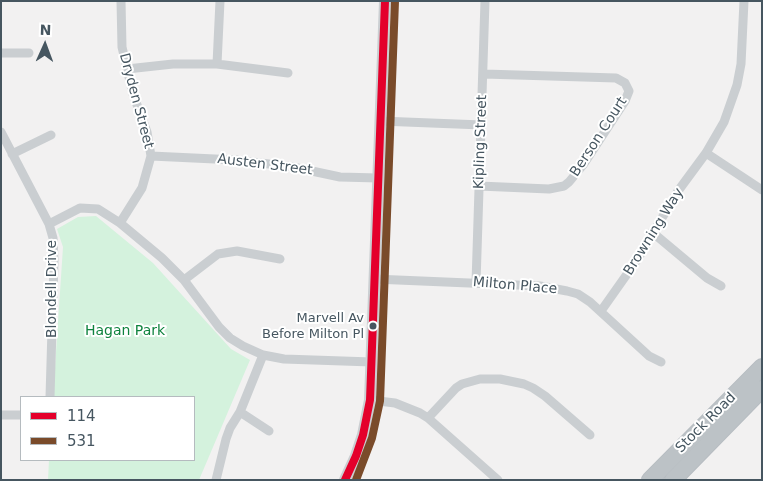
<!DOCTYPE html>
<style>
body{margin:0}
#map{position:relative;width:763px;height:481px;overflow:hidden;background:#f2f1f1;font-family:"DejaVu Sans",sans-serif}
canvas{display:block}
.frame{position:absolute;inset:0;border:2px solid #465660;pointer-events:none}
.legend{position:absolute;left:20px;top:396px;width:175px;height:65px;box-sizing:border-box;background:#fff;border:1px solid #b5bbbf;margin:0;padding:6px 9px;list-style:none;font-size:15px;color:#465660}
.legend li{display:flex;align-items:center;gap:10px;height:25px}
.legend b{width:25px;border:1px solid #b5bbbf}
.north{position:absolute;left:20px;top:20px;width:50px;height:50px;-webkit-text-stroke:4px #fff;paint-order:stroke;rotate:2deg;font-size:14px;font-weight:700;line-height:20px;text-align:center;color:#465660}
.north::after{content:'';display:block;margin:auto;width:18px;height:22px;background:#465660;clip-path:polygon(50% 0,100% 100%,50% 72%,0 100%)}
</style>
<div id="map">
<canvas width="763" height="481"></canvas>
<div class="frame"></div>
<ul class="legend">
<li><b style="height:6px;background:#e4002b"></b>114</li>
<li><b style="height:6px;background:#7a4b2a"></b>531</li>
</ul>
<div class="north">N</div>
</div>
<script>
const context = document.querySelector('canvas').getContext('2d');
context.lineJoin = 'round';
function paint(path, color) {
  context.fillStyle = color;
  context.fill(path, 'evenodd');
}
function toPath(rows) {
  const path = new Path2D();
  for (const r of rows) {
    path.moveTo(r[0], r[1]);
    for (let i = 2; i < r.length; i += 2) path.lineTo(r[i], r[i + 1]);
  }
  return path;
}
function strokePath(path, color, width, dash) {
  context.strokeStyle = color;
  context.lineWidth = width;
  context.lineCap = dash ? 'butt' : 'round';
  context.setLineDash(dash || []);
  context.stroke(path);
}
function write(font, color, halo, rows, align = 'center') {
  context.font = font + ' "DejaVu Sans",sans-serif';
  context.lineWidth = 4;
  context.setLineDash([]);
  context.textBaseline = 'middle';
  context.strokeStyle = halo;
  context.fillStyle = color;
  for (const [text, x, y, turn = 0] of rows) {
    context.save();
    context.translate(x, y);
    context.rotate((+turn || 0) * Math.PI / 180);
    context.textAlign = isNaN(turn) ? turn : align;
    if (halo) context.strokeText(text, 0, 0);
    context.fillText(text, 0, 0);
    context.restore();
  }
}
paint(toPath([
 [96,216,153,263,231,349,250,360,199,480,48,480,49,460,194,460,194,397,53,397,63,247,57,229,78,217]
]), '#d4f2dd');
const highway = toPath([
 [650,480,762,367],
 [673,480,762,389]
]);
strokePath(highway, '#b6bcc1', 18);
strokePath(toPath([
 [1,53,29,53],
 [217,64,220,1],
 [127,69,173,64,217,64,288,73],
 [380,121,482,125],
 [1,132,49,224,53,238,54,261,50,397],
 [706,153,762,190],
 [12,154,51,135],
 [151,156,236,160,293,167,340,177,378,178],
 [479,186,549,189,564,186,569,182,583,165,625,101,629,91,625,83,616,78,484,74],
 [120,223,142,188,151,156,147,132,133,94,122,47,121,1],
 [49,224,80,208,98,209,120,223,162,258,184,280,219,327,230,338,243,346,263,355,284,359,372,362],
 [652,232,707,278,721,286],
 [374,279,540,286,567,291,578,294,590,302,649,356,661,362],
 [184,280,218,254,237,251,280,259],
 [476,283,485,1],
 [601,311,637,260,678,191,706,153,724,122,737,85,741,64,744,1],
 [370,400,395,403,420,413,428,418,498,480],
 [240,412,269,431],
 [1,415,21,415],
 [428,418,456,388,462,384,480,379,500,379,524,384,533,388,545,396,590,435],
 [216,480,226,439,230,428,240,412,263,355]
]), '#caced1', 9);
strokePath(toPath([
 [345,480,356,456,363,435,370,400,385,1]
]), '#cbcfd2', 12);
strokePath(highway, '#bcc2c6', 16);
strokePath(toPath([
 [345,480,356,456,363,435,370,400,385,1]
]), '#e4002b', 8);
strokePath(toPath([
 [356,480,372,438,380,401,395,1]
]), '#7a4b2a', 8);
for (const [x, y, r, color] of [
 [373,326,4.5,"#465660"]
]) {
  const dot = new Path2D();
  dot.arc(x, y, r, 0, 2 * Math.PI);
  context.fillStyle = color;
  context.fill(dot);
  strokePath(dot, '#fff', 2);
}
write('13px', '#465660', '#fff', [
 ["Marvell Av",364,319],
 ["Before Milton Pl",364,335]
], 'right');
write('14px', '#465660', '#fff', [
 ["Dryden Street",136,101,75],
 ["Berson Court",599,137,-57],
 ["Kipling Street",481,142,-88],
 ["Austen Street",265,165,7],
 ["Browning Way",654,232,-58],
 ["Milton Place",515,286,5],
 ["Blondell Drive",52,289,-90],
 ["Stock Road",706,423,-45]
]);
write('14px', '#0f833e', '#fff', [
 ["Hagan Park",125,331]
]);
</script>
